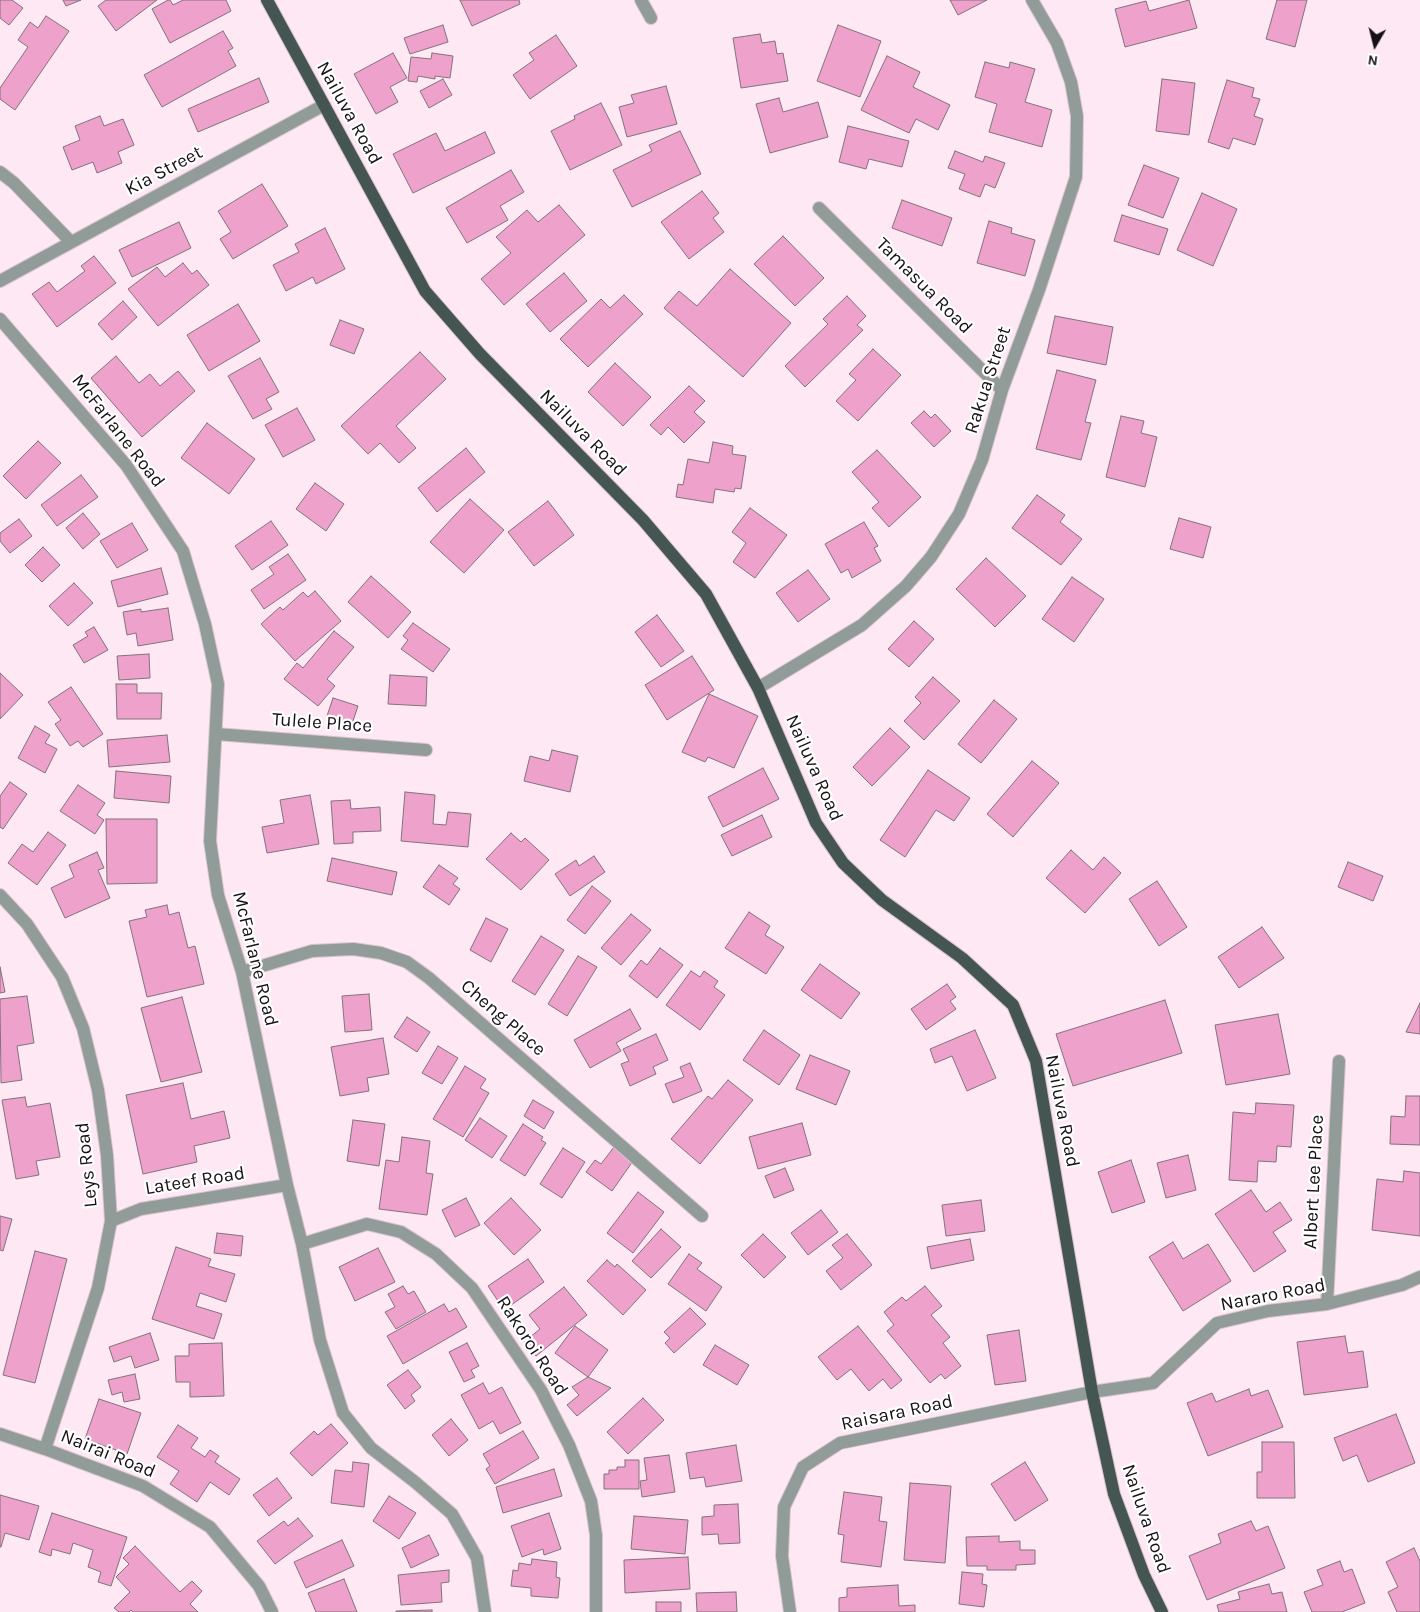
<!DOCTYPE html>
<style>
body{margin:0}
#map{position:relative;width:1420px;height:1612px;overflow:hidden;background:#fde8f3;font-family:Karla,sans-serif}
canvas{display:block}
.north{position:absolute;left:1350px;top:20px;width:50px;height:50px;-webkit-text-stroke:4px #fff;paint-order:stroke;rotate:188deg;font-size:14px;font-weight:700;line-height:20px;text-align:center;color:#171014}
.north::after{content:'';display:block;margin:auto;width:18px;height:22px;background:#171014;clip-path:polygon(50% 0,100% 100%,50% 72%,0 100%)}
</style>
<div id="map">
<canvas width="1420" height="1612"></canvas>
<div class="north">N</div>
</div>
<script>
const context = document.querySelector('canvas').getContext('2d');
context.lineJoin = 'round';
function paint(path, color) {
  context.fillStyle = color;
  context.fill(path, 'evenodd');
}
function toPath(rows) {
  const path = new Path2D();
  for (const r of rows) {
    path.moveTo(r[0], r[1]);
    for (let i = 2; i < r.length; i += 2) path.lineTo(r[i], r[i + 1]);
  }
  return path;
}
function strokePath(path, color, width, dash) {
  context.strokeStyle = color;
  context.lineWidth = width;
  context.lineCap = dash ? 'butt' : 'round';
  context.setLineDash(dash || []);
  context.stroke(path);
}
function write(font, color, halo, rows, align = 'center') {
  context.font = font + ' Karla,sans-serif';
  context.lineWidth = 4.5;
  context.setLineDash([]);
  context.textBaseline = 'middle';
  context.strokeStyle = halo;
  context.fillStyle = color;
  for (const [text, x, y, turn = 0] of rows) {
    context.save();
    context.translate(x, y);
    context.rotate((+turn || 0) * Math.PI / 180);
    context.textAlign = isNaN(turn) ? turn : align;
    if (halo) context.strokeText(text, 0, 0);
    context.fillText(text, 0, 0);
    context.restore();
  }
}
const building = toPath([
 [0,0,12,0,23,8,9,25,0,18,0,0],
 [63,0,81,0,66,6,63,0],
 [106,0,157,0,116,31,98,6,106,0],
 [168,0,170,0,173,5,183,0,226,0,231,11,170,43,152,9,168,0],
 [460,0,519,0,520,4,472,26,460,0],
 [950,0,987,0,958,15,950,0],
 [1189,0,1197,28,1125,47,1115,9,1146,1,1149,11,1189,0],
 [1277,0,1307,0,1295,47,1266,39,1277,0],
 [46,16,69,31,15,110,0,99,0,88,28,47,18,40,30,22,38,28,46,16],
 [443,25,448,42,410,54,404,38,443,25],
 [838,25,881,41,860,97,817,81,838,25],
 [223,31,233,48,228,51,236,66,162,107,144,75,223,31],
 [760,34,762,43,775,41,777,54,783,53,788,81,741,88,733,38,760,34],
 [556,35,577,66,530,99,513,75,534,60,529,53,556,35],
 [393,53,407,78,390,87,398,102,376,114,354,74,393,53],
 [432,53,453,56,450,78,435,76,435,79,418,76,417,82,408,81,411,57,431,59,432,53],
 [887,56,920,72,913,87,950,105,938,130,916,119,909,133,861,110,887,56],
 [985,62,1009,68,1010,62,1035,69,1025,102,1052,110,1042,147,989,132,997,104,975,97,985,62],
 [259,78,269,102,198,132,188,109,259,78],
 [443,79,452,95,429,108,420,91,443,79],
 [1162,79,1195,83,1189,135,1156,131,1162,79],
 [1227,80,1254,88,1252,97,1260,99,1254,116,1263,119,1255,145,1233,138,1229,149,1208,142,1227,80],
 [666,86,677,124,627,137,619,107,634,103,631,95,666,86],
 [779,98,783,112,818,102,828,137,770,153,756,104,779,98],
 [601,103,622,145,570,170,551,131,575,119,574,116,601,103],
 [100,116,104,126,123,119,134,145,118,152,122,163,97,173,93,162,72,170,63,147,80,140,75,126,100,116],
 [848,126,909,141,902,167,869,159,866,169,839,162,848,126],
 [680,131,701,174,632,207,613,170,652,151,649,145,680,131],
 [485,132,495,153,413,193,393,154,436,133,445,151,485,132],
 [955,151,983,162,985,156,1005,163,995,188,985,184,980,197,959,189,965,174,948,168,955,151],
 [1144,165,1179,178,1163,218,1128,205,1144,165],
 [511,170,524,192,500,206,508,220,467,243,446,208,511,170],
 [262,184,288,226,233,259,220,239,231,232,218,211,262,184],
 [702,191,719,213,713,218,724,232,689,259,661,222,702,191],
 [1202,193,1237,209,1213,266,1177,250,1202,193],
 [902,200,952,218,942,246,892,228,902,200],
 [559,205,585,235,504,305,481,279,511,253,496,237,527,210,538,222,559,205],
 [1122,215,1168,229,1159,255,1114,241,1122,215],
 [989,221,1012,228,1011,233,1035,240,1025,276,977,263,989,221],
 [179,222,191,248,132,277,119,250,179,222],
 [325,228,345,269,316,284,313,277,286,291,273,265,299,252,295,244,325,228],
 [783,236,824,278,795,306,754,264,783,236],
 [94,256,116,283,57,327,32,294,49,282,57,292,85,271,81,266,94,256],
 [183,263,192,274,197,270,209,285,158,326,128,289,157,267,165,277,183,263],
 [730,269,791,323,743,377,664,308,679,291,697,306,730,269],
 [564,273,587,301,550,332,526,304,564,273],
 [624,295,643,314,588,367,560,339,601,299,610,308,624,295],
 [847,296,866,316,857,325,863,330,805,387,785,366,828,324,823,319,847,296],
 [123,301,137,317,112,340,98,324,123,301],
 [238,304,260,341,209,371,187,335,238,304],
 [1055,316,1113,327,1106,365,1047,353,1055,316],
 [340,320,364,329,354,354,330,345,340,320],
 [873,349,901,375,858,421,836,401,856,380,849,374,873,349],
 [420,352,446,379,396,426,416,448,399,463,380,443,368,454,341,426,420,352],
 [116,356,139,383,150,374,160,386,178,371,195,391,142,437,91,378,116,356],
 [260,358,279,392,266,399,272,409,253,419,228,376,260,358],
 [615,363,651,397,623,426,588,392,615,363],
 [1057,370,1096,380,1085,422,1091,423,1081,460,1036,449,1057,370],
 [689,386,705,401,694,412,705,422,684,443,668,427,661,435,650,425,689,386],
 [297,408,315,440,283,457,265,425,297,408],
 [924,411,931,418,935,414,951,431,934,447,911,423,924,411],
 [1121,416,1144,421,1141,433,1157,437,1145,487,1106,477,1121,416],
 [207,423,255,459,229,494,181,458,207,423],
 [38,441,61,463,26,499,3,476,38,441],
 [713,442,733,446,732,454,746,456,741,489,735,488,734,492,715,489,713,503,676,497,678,484,683,485,688,459,709,463,713,442],
 [466,448,485,472,437,512,418,488,466,448],
 [877,450,921,497,889,527,872,508,879,502,852,472,877,450],
 [81,475,98,497,57,526,41,505,81,475],
 [315,483,344,504,326,531,296,509,315,483],
 [1037,495,1065,515,1060,522,1082,539,1061,565,1012,528,1037,495],
 [470,499,504,530,464,573,430,542,470,499],
 [548,501,574,535,534,566,508,532,548,501],
 [750,508,787,535,755,578,733,562,746,543,732,532,750,508],
 [83,513,100,534,83,549,66,528,83,513],
 [1179,518,1211,527,1203,558,1170,549,1179,518],
 [19,519,32,536,10,553,0,541,0,533,19,519],
 [271,521,288,545,252,570,235,546,271,521],
 [864,522,878,546,874,548,881,561,852,578,848,569,841,573,825,544,864,522],
 [132,523,148,550,117,568,100,541,132,523],
 [43,547,60,565,42,582,25,565,43,547],
 [288,554,306,580,264,609,251,590,274,574,269,567,288,554],
 [986,558,1026,596,995,627,956,589,986,558],
 [161,568,168,594,118,607,111,581,161,568],
 [808,570,830,599,798,622,776,593,808,570],
 [371,576,411,612,388,638,348,602,371,576],
 [1072,577,1104,599,1074,642,1042,619,1072,577],
 [74,583,93,603,68,626,49,606,74,583],
 [315,591,341,621,295,661,261,624,280,607,283,610,303,592,308,597,315,591],
 [168,608,173,640,138,646,136,633,127,635,123,612,141,609,141,612,168,608],
 [657,615,684,651,661,667,635,632,657,615],
 [914,621,934,639,909,667,888,649,914,621],
 [413,623,450,649,433,672,401,649,408,640,403,636,413,623],
 [94,627,108,650,84,663,73,645,88,636,85,632,94,627],
 [334,631,354,647,327,679,335,686,318,706,284,679,297,663,303,668,334,631],
 [149,654,150,678,119,680,117,656,149,654],
 [692,656,714,690,667,720,645,685,692,656],
 [0,673,23,695,0,719,0,673],
 [390,675,427,677,426,706,388,704,390,675],
 [933,677,960,701,924,740,904,721,921,703,915,697,933,677],
 [116,684,137,684,137,693,162,693,161,719,117,719,116,684],
 [71,687,103,734,83,747,78,741,70,746,55,724,61,720,48,702,71,687],
 [709,694,758,716,734,768,708,757,705,762,682,752,709,694],
 [333,698,358,706,352,724,327,716,333,698],
 [994,700,1017,719,981,763,958,744,994,700],
 [35,726,50,735,45,743,57,749,45,773,18,758,35,726],
 [890,728,910,747,872,786,853,767,890,728],
 [167,735,170,762,109,767,107,740,167,735],
 [552,750,578,756,570,792,524,781,530,756,549,761,552,750],
 [1032,761,1059,783,1013,837,987,814,1032,761],
 [763,768,779,799,723,827,708,797,763,768],
 [928,770,970,798,954,821,936,810,905,857,880,840,928,770],
 [116,771,171,776,169,803,114,798,116,771],
 [10,782,27,794,3,829,0,827,0,796,10,782],
 [78,785,105,803,97,815,104,820,95,834,60,811,78,785],
 [405,792,435,795,433,824,446,825,448,812,471,814,468,847,401,841,405,792],
 [310,795,319,844,267,853,262,827,284,823,280,800,310,795],
 [350,800,351,809,380,807,381,831,353,832,353,843,334,844,331,801,350,800],
 [762,815,772,837,732,856,721,835,762,815],
 [106,819,157,819,157,883,107,884,106,819],
 [48,832,66,845,37,885,8,863,22,844,33,852,48,832],
 [511,833,521,842,525,838,549,860,521,890,486,859,511,833],
 [1071,850,1093,870,1104,857,1121,873,1085,913,1046,878,1071,850],
 [97,852,104,868,98,870,110,898,65,918,51,888,74,877,69,865,97,852],
 [594,856,605,872,570,896,555,874,576,860,579,866,594,856],
 [332,858,397,872,392,895,327,881,332,858],
 [1348,862,1383,876,1373,901,1338,887,1348,862],
 [439,865,458,878,453,884,460,889,449,905,423,887,439,865],
 [1157,881,1187,927,1159,946,1129,899,1157,881],
 [592,886,611,901,585,934,567,920,592,886],
 [167,905,169,915,179,912,188,948,195,946,204,984,147,997,129,921,147,917,145,910,167,905],
 [749,912,770,926,765,935,784,947,766,974,725,948,749,912],
 [631,914,651,930,621,965,601,948,631,914],
 [486,918,508,929,491,962,470,950,486,918],
 [1262,927,1284,958,1239,988,1218,957,1262,927],
 [541,936,564,950,535,995,512,981,541,936],
 [660,948,683,965,657,998,629,976,641,960,647,965,660,948],
 [578,956,597,967,567,1016,548,1004,578,956],
 [820,964,860,993,841,1019,801,990,820,964],
 [0,967,5,992,0,993,0,967],
 [691,971,700,977,704,971,718,981,714,987,725,995,700,1030,666,1005,691,971],
 [947,984,956,997,950,1001,956,1009,926,1030,911,1009,947,984],
 [369,994,372,1030,345,1032,342,996,369,994],
 [27,996,34,1043,17,1046,22,1080,1,1083,0,999,27,996],
 [182,997,202,1072,161,1082,141,1008,182,997],
 [1165,1000,1182,1053,1073,1086,1056,1034,1165,1000],
 [1420,1003,1420,1034,1406,1032,1420,1003],
 [630,1009,641,1029,616,1043,621,1051,590,1068,574,1040,630,1009],
 [1278,1014,1290,1074,1226,1085,1215,1025,1278,1014],
 [407,1017,430,1032,417,1052,394,1037,407,1017],
 [764,1030,800,1055,779,1085,743,1060,764,1030],
 [975,1030,996,1078,967,1091,952,1056,935,1063,930,1049,975,1030],
 [656,1034,668,1060,653,1067,656,1074,630,1086,621,1064,629,1061,623,1049,656,1034],
 [383,1038,389,1074,367,1078,369,1091,340,1096,331,1047,383,1038],
 [438,1046,458,1058,442,1084,422,1073,438,1046],
 [810,1055,850,1071,836,1105,796,1089,810,1055],
 [690,1063,702,1091,673,1103,665,1084,684,1077,680,1067,690,1063],
 [465,1066,486,1079,480,1088,489,1093,463,1137,433,1119,465,1066],
 [728,1080,753,1100,700,1164,671,1139,708,1096,712,1099,728,1080],
 [183,1083,191,1119,224,1111,230,1138,194,1146,197,1162,143,1174,126,1095,183,1083],
 [1406,1096,1420,1096,1420,1145,1390,1144,1391,1116,1405,1117,1406,1096],
 [25,1097,27,1107,50,1103,60,1157,36,1161,39,1175,16,1179,2,1100,25,1097],
 [533,1100,554,1112,544,1129,524,1116,533,1100],
 [1256,1103,1294,1105,1291,1147,1277,1146,1276,1162,1258,1161,1257,1182,1229,1180,1233,1112,1255,1114,1256,1103],
 [480,1118,507,1136,492,1158,465,1140,480,1118],
 [353,1120,385,1124,379,1166,347,1161,353,1120],
 [802,1123,811,1155,758,1169,749,1137,802,1123],
 [523,1124,543,1137,541,1140,546,1143,525,1176,500,1160,523,1124],
 [402,1137,430,1141,426,1173,433,1174,427,1215,379,1209,386,1160,399,1162,402,1137],
 [614,1147,633,1161,612,1191,586,1172,595,1160,601,1164,614,1147],
 [563,1148,585,1162,562,1198,540,1184,563,1148],
 [1188,1155,1196,1190,1166,1198,1157,1163,1188,1155],
 [1131,1160,1145,1202,1112,1213,1098,1172,1131,1160],
 [785,1168,794,1190,774,1198,765,1176,785,1168],
 [1404,1171,1420,1173,1420,1236,1372,1230,1377,1179,1403,1182,1404,1171],
 [1251,1190,1266,1212,1280,1202,1292,1220,1273,1232,1286,1251,1254,1272,1215,1214,1251,1190],
 [638,1192,664,1212,633,1253,607,1233,638,1192],
 [466,1198,480,1225,455,1237,442,1210,466,1198],
 [511,1198,541,1230,514,1255,484,1223,511,1198],
 [981,1200,985,1231,946,1236,942,1205,981,1200],
 [821,1210,838,1232,808,1255,791,1233,821,1210],
 [0,1216,12,1219,3,1251,0,1250,0,1216],
 [661,1229,681,1247,651,1278,632,1261,661,1229],
 [217,1233,243,1236,241,1256,214,1253,217,1233],
 [763,1234,786,1257,764,1278,741,1255,763,1234],
 [847,1234,872,1265,841,1290,826,1271,843,1258,832,1245,847,1234],
 [970,1239,974,1260,931,1269,927,1247,970,1239],
 [1173,1242,1183,1259,1208,1244,1231,1281,1183,1311,1149,1257,1173,1242],
 [176,1247,211,1259,208,1266,235,1274,226,1302,200,1293,196,1306,222,1314,214,1339,152,1319,176,1247],
 [378,1248,395,1282,355,1301,339,1267,378,1248],
 [35,1251,67,1259,35,1383,3,1375,35,1251],
 [689,1254,702,1263,697,1269,722,1287,706,1311,668,1284,689,1254],
 [528,1259,544,1282,504,1310,488,1286,528,1259],
 [607,1260,615,1267,617,1264,646,1290,623,1315,587,1281,607,1260],
 [403,1286,408,1294,414,1291,426,1312,396,1329,385,1312,395,1307,388,1294,403,1286],
 [925,1286,942,1306,931,1315,950,1337,943,1343,961,1366,945,1379,941,1374,930,1383,887,1331,894,1325,884,1312,902,1297,906,1301,925,1286],
 [564,1287,587,1315,536,1356,524,1342,540,1329,529,1315,564,1287],
 [444,1304,449,1312,456,1308,467,1327,403,1364,387,1336,444,1304],
 [690,1308,706,1324,674,1353,665,1343,670,1338,664,1332,690,1308],
 [575,1326,608,1350,588,1377,555,1353,575,1326],
 [858,1326,902,1380,891,1389,883,1379,869,1391,851,1369,837,1380,818,1357,858,1326],
 [1019,1330,1026,1381,995,1385,987,1335,1019,1330],
 [150,1333,159,1360,135,1368,131,1356,114,1362,109,1347,150,1333],
 [1345,1336,1348,1353,1363,1351,1368,1387,1304,1395,1297,1342,1345,1336],
 [222,1343,224,1396,190,1397,190,1382,176,1382,175,1356,189,1356,189,1344,222,1343],
 [467,1343,479,1366,471,1370,475,1377,464,1382,449,1352,467,1343],
 [715,1345,749,1365,737,1385,703,1365,715,1345],
 [408,1370,421,1387,411,1395,415,1401,405,1409,387,1385,408,1370],
 [135,1374,140,1399,124,1402,122,1392,112,1395,108,1380,135,1374],
 [588,1377,611,1388,577,1416,567,1405,579,1395,572,1387,588,1377],
 [483,1383,489,1394,502,1387,521,1423,500,1434,493,1421,479,1429,461,1395,483,1383],
 [1249,1389,1251,1396,1268,1390,1283,1427,1208,1456,1187,1403,1212,1393,1216,1402,1249,1389],
 [643,1398,664,1420,628,1454,607,1432,643,1398],
 [99,1399,141,1413,127,1454,85,1439,99,1399],
 [1396,1414,1415,1463,1368,1482,1357,1455,1343,1461,1334,1438,1396,1414],
 [451,1419,468,1440,449,1456,432,1435,451,1419],
 [331,1424,348,1443,312,1476,290,1453,314,1431,318,1435,331,1424],
 [178,1425,198,1438,191,1448,205,1457,210,1450,219,1456,215,1462,240,1479,229,1495,210,1482,197,1502,170,1484,179,1471,157,1457,178,1425],
 [523,1431,539,1458,495,1484,486,1469,490,1466,483,1454,523,1431],
 [1262,1442,1294,1442,1295,1498,1257,1498,1257,1472,1262,1472,1262,1442],
 [736,1445,742,1481,706,1487,704,1477,690,1479,686,1453,736,1445],
 [669,1455,675,1492,642,1497,640,1481,647,1480,644,1458,669,1455],
 [625,1460,639,1460,639,1489,604,1489,604,1474,609,1474,609,1470,617,1470,617,1467,625,1467,625,1460],
 [353,1462,369,1464,364,1507,331,1503,335,1470,352,1472,353,1462],
 [1025,1462,1048,1500,1015,1521,991,1484,1025,1462],
 [554,1469,562,1496,503,1513,496,1487,554,1469],
 [277,1478,292,1498,269,1516,253,1495,277,1478],
 [910,1483,951,1486,945,1563,904,1560,910,1483],
 [844,1492,882,1497,879,1521,887,1522,881,1567,841,1562,844,1535,838,1534,844,1492],
 [0,1495,39,1506,29,1540,5,1533,1,1547,0,1547,0,1495],
 [389,1496,416,1513,399,1539,373,1521,389,1496],
 [738,1504,740,1543,719,1544,718,1534,702,1535,702,1517,714,1516,714,1505,738,1504],
 [52,1513,127,1537,111,1586,98,1582,101,1572,88,1567,93,1550,73,1543,70,1554,52,1549,51,1556,39,1552,52,1513],
 [549,1513,561,1549,544,1555,543,1549,522,1557,511,1526,549,1513],
 [634,1516,688,1520,685,1554,631,1549,634,1516],
 [298,1518,313,1536,275,1564,257,1541,284,1521,288,1526,298,1518],
 [1251,1521,1256,1531,1268,1526,1285,1568,1207,1600,1189,1556,1221,1543,1218,1534,1251,1521],
 [429,1535,439,1555,411,1568,402,1548,429,1535],
 [999,1536,999,1542,1020,1541,1020,1550,1035,1550,1035,1564,1016,1565,1016,1570,987,1570,987,1566,967,1566,966,1537,999,1536],
 [342,1540,354,1566,306,1588,294,1562,342,1540],
 [135,1546,180,1592,192,1581,202,1591,190,1604,198,1612,133,1612,131,1610,129,1612,119,1612,114,1608,130,1592,116,1577,129,1564,123,1558,135,1546],
 [1414,1548,1420,1561,1420,1612,1397,1612,1388,1592,1398,1587,1386,1562,1414,1548],
 [688,1557,690,1589,625,1593,624,1560,688,1557],
 [532,1559,557,1562,556,1577,560,1578,558,1598,531,1596,531,1588,511,1586,513,1570,518,1571,519,1563,531,1565,532,1559],
 [1340,1561,1344,1572,1352,1569,1365,1603,1342,1612,1312,1612,1304,1592,1323,1585,1317,1570,1340,1561],
 [449,1570,449,1582,441,1583,442,1602,401,1605,398,1575,449,1570],
 [962,1572,983,1574,982,1584,987,1585,984,1607,959,1604,962,1572],
 [344,1579,357,1612,316,1612,308,1593,344,1579],
 [1269,1584,1272,1594,1282,1592,1287,1612,1219,1612,1217,1605,1240,1599,1238,1592,1269,1584],
 [898,1585,899,1606,915,1605,915,1612,839,1612,839,1598,847,1597,847,1588,898,1585],
 [736,1592,737,1612,697,1612,696,1593,736,1592],
 [656,1602,681,1602,681,1612,656,1612,656,1602],
 [432,1610,432,1612,396,1612,396,1611,432,1610]
]);
paint(building, '#eda1cb');
strokePath(building, '#84727b', 1);
const minor = toPath([
 [641,0,651,18],
 [0,172,14,183,71,242],
 [819,208,1002,390],
 [0,281,324,105],
 [0,319,126,465,183,551,205,624,218,684,210,841,218,895,242,972,287,1185,302,1244,320,1340,343,1413,371,1448,415,1482,452,1514,477,1558,485,1612],
 [758,688,862,625,906,586,931,557,959,514,982,460,1002,390,1039,290,1076,177,1077,116,1071,82,1057,43,1032,0],
 [216,734,426,750],
 [0,895,27,924,62,977,83,1028,98,1090,107,1155,111,1221,98,1288,45,1449],
 [242,972,312,951,353,949,381,953,407,962,429,978,702,1216],
 [111,1221,141,1209,287,1185],
 [302,1244,367,1224,401,1232,436,1254,472,1288,541,1390,569,1445,591,1501,596,1535,596,1612],
 [1327,1304,1339,1061],
 [0,1434,45,1449,143,1486,210,1527,259,1586,272,1612],
 [790,1612,782,1556,784,1507,803,1467,840,1443,1092,1392,1153,1383,1217,1323,1268,1311,1327,1304,1402,1285,1420,1277]
]);
const major = toPath([
 [267,0,425,291,480,354,643,520,706,594,758,688,816,823,843,863,882,900,962,958,1013,1005,1036,1061,1092,1392,1114,1494,1144,1575,1162,1612]
]);
strokePath(minor, '#d8c5cf', 14);
strokePath(major, '#d8c5cf', 14);
strokePath(minor, '#919b98', 12);
strokePath(major, '#455652', 12);
write('19px', '#171014', '#fff', [
 ["Nailuva Road",349,113,61],
 ["Kia Street",164,171,-28],
 ["Tamasua Road",924,286,45],
 ["Rakua Street",988,380,-72],
 ["McFarlane Road",118,431,52],
 ["Nailuva Road",583,433,45],
 ["Tulele Place",322,723,4],
 ["Nailuva Road",814,768,66],
 ["McFarlane Road",255,959,76],
 ["Cheng Place",503,1018,41],
 ["Nailuva Road",1062,1111,79],
 ["Leys Road",87,1165,-96],
 ["Lateef Road",195,1181,-9],
 ["Albert Lee Place",1314,1182,-87],
 ["Nararo Road",1273,1295,-11],
 ["Rakoroi Road",532,1346,57],
 ["Raisara Road",897,1413,-12],
 ["Nairai Road",108,1454,22],
 ["Nailuva Road",1146,1519,71]
]);
</script>
